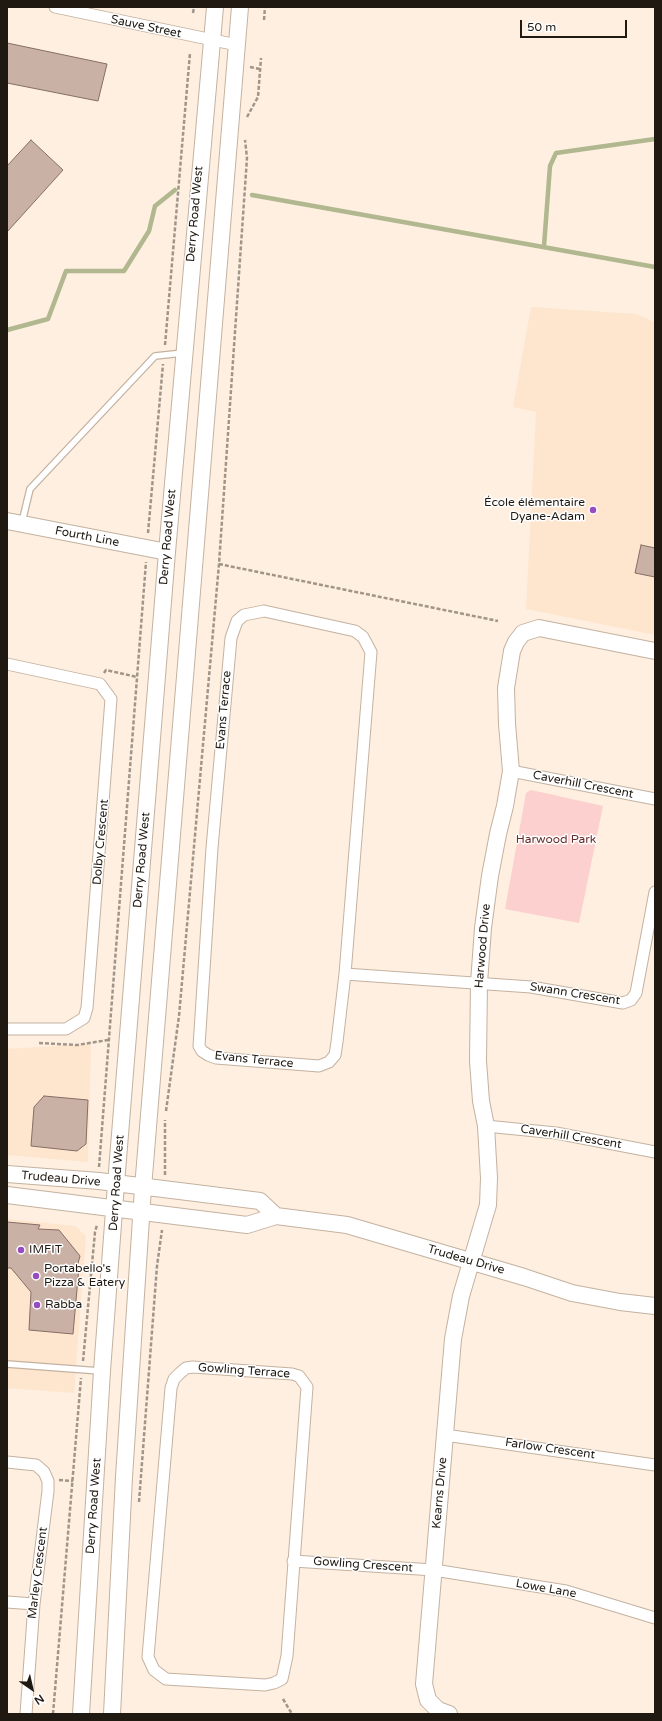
<!DOCTYPE html>
<meta charset="utf-8">
<style>
body{margin:0}
#map{position:relative;width:662px;height:1721px;overflow:hidden;background:#feefe0;font-family:"Varela Round",sans-serif}
canvas{display:block}
.frame{position:absolute;inset:0;border:8px solid #1f1912;pointer-events:none}
.north{position:absolute;left:12px;top:1669px;width:40px;height:40px;-webkit-text-stroke:3px #fff;paint-order:stroke;rotate:146deg;font-size:11px;font-weight:700;line-height:16px;text-align:center;color:#1f1912}
.north::after{content:'';display:block;margin:auto;width:14px;height:18px;background:#1f1912;clip-path:polygon(50% 0,100% 100%,50% 72%,0 100%)}
.scale{position:absolute;left:520px;top:20px;width:107px;height:18px;box-sizing:border-box;border:2px solid #1f1912;border-top:0;padding-left:5px;font-size:12px;line-height:14px;white-space:nowrap;color:#1f1912;-webkit-text-stroke:3px #fff;paint-order:stroke}
</style>
<div id="map">
<canvas width="662" height="1721"></canvas>
<div class="frame"></div>
<div class="north">N</div>
<div class="scale">50 m</div>
</div>
<script>
const context = document.querySelector('canvas').getContext('2d');
context.lineJoin = 'round';
function paint(path, color) {
  context.fillStyle = color;
  context.fill(path, 'evenodd');
}
function toPath(rows) {
  const path = new Path2D();
  for (const r of rows) {
    path.moveTo(r[0], r[1]);
    for (let i = 2; i < r.length; i += 2) path.lineTo(r[i], r[i + 1]);
  }
  return path;
}
function strokePath(path, color, width, dash) {
  context.strokeStyle = color;
  context.lineWidth = width;
  context.lineCap = dash ? 'butt' : 'round';
  context.setLineDash(dash || []);
  context.stroke(path);
}
function write(font, color, halo, rows, align = 'center') {
  context.font = font + ' "Varela Round",sans-serif';
  context.lineWidth = 3;
  context.setLineDash([]);
  context.textBaseline = 'middle';
  context.strokeStyle = halo;
  context.fillStyle = color;
  for (const [text, x, y, turn = 0] of rows) {
    context.save();
    context.translate(x, y);
    context.rotate((+turn || 0) * Math.PI / 180);
    context.textAlign = isNaN(turn) ? turn : align;
    if (halo) context.strokeText(text, 0, 0);
    context.fillText(text, 0, 0);
    context.restore();
  }
}
paint(toPath([
 [531,307,636,314,655,322,655,635,526,609,536,412,513,407],
 [91,1044,88,1162,7,1155,7,1049],
 [7,1219,75,1226,86,1236,74,1393,7,1388]
]), '#fee5cd');
paint(toPath([
 [531,790,603,806,579,923,505,909,526,793]
]), '#fbd0ce');
strokePath(toPath([
 [252,195,655,267],
 [544,246,550,166,556,153,655,139],
 [7,330,48,319,66,271,124,271,149,231,155,206,175,190]
]), '#b1b78e', 4.5);
const building = toPath([
 [7,43,107,64,98,101,7,83,7,43],
 [31,140,63,170,7,232,7,166,31,140],
 [641,545,655,548,655,577,635,573,641,545],
 [44,1096,88,1100,86,1144,77,1151,31,1146,34,1107,44,1096],
 [7,1222,40,1225,38,1229,59,1230,80,1256,77,1267,79,1267,73,1334,29,1330,31,1292,11,1268,7,1268,7,1222]
]);
paint(building, '#c9b1a6');
strokePath(building, '#856e65', 1);
const lane = toPath([
 [22,522,30,489,155,356,183,353],
 [7,1364,100,1371]
]);
const street = toPath([
 [55,7,237,45],
 [264,611,355,631,363,637,371,652,345,974,337,1042,335,1055,329,1062,319,1066,216,1058,208,1055,202,1051,199,1046,212,848,231,638,237,621,244,615,264,611],
 [7,664,100,684,111,699,87,1008,84,1018,66,1029,7,1029],
 [511,771,655,799],
 [345,974,531,987,623,1003,631,1000,636,993,655,892],
 [486,1126,556,1133,655,1152],
 [193,1367,292,1374,299,1376,307,1387,287,1656,282,1679,274,1683,265,1685,166,1679,154,1670,148,1657,171,1388,174,1379,180,1373,186,1368,193,1367],
 [445,1435,655,1465],
 [7,1462,36,1465,44,1472,48,1481,48,1491,34,1604,26,1714],
 [293,1561,434,1570,566,1591,655,1618],
 [7,1602,34,1604]
]);
const secondary = toPath([
 [7,521,167,552],
 [7,1174,99,1181,260,1201,276,1216],
 [7,1195,247,1225,276,1216,347,1225,524,1277,572,1293,620,1302,655,1306],
 [81,1714,102,1371,116,1184,167,552,215,7],
 [112,1714,124,1477,143,1188,240,7],
 [449,1714,438,1710,428,1700,424,1684,453,1339,461,1296,488,1205,489,1178,486,1126,481,1101,478,1061,479,983,483,928,490,876,498,834,505,806,511,771,507,724,506,688,512,651,516,642,523,633,539,628,655,651]
]);
strokePath(lane, '#c4b2a0', 8);
strokePath(street, '#c4b2a0', 13);
strokePath(secondary, '#c4b2a0', 18);
strokePath(toPath([
 [193,13,194,7],
 [264,20,265,7],
 [250,67,260,69],
 [247,117,258,97,261,58],
 [165,345,190,53],
 [148,533,163,364],
 [219,564,498,621],
 [104,673,106,670,137,677],
 [39,1043,77,1045,108,1040],
 [166,1111,179,1016,219,564,247,158,245,140],
 [99,1167,146,562],
 [165,1175,165,1120],
 [83,1361,95,1232,97,1225],
 [59,1480,73,1481],
 [139,1502,157,1266,162,1230],
 [283,1699,292,1714],
 [53,1714,81,1378]
]), '#a1958a', 2.5, [4, 2]);
strokePath(lane, '#fff', 5.5);
strokePath(street, '#fff', 11);
strokePath(secondary, '#fff', 16);
for (const [x, y, r, color] of [
 [593,510,4,"#974dbf"],
 [21,1250,4,"#974dbf"],
 [36,1276,4,"#974dbf"],
 [37,1305,4,"#974dbf"]
]) {
  const dot = new Path2D();
  dot.arc(x, y, r, 0, 2 * Math.PI);
  context.fillStyle = color;
  context.fill(dot);
  strokePath(dot, '#fff', 1.5);
}
write('12px', '#1f1912', '#fff', [
 ["Sauve Street",146,27,12],
 ["Derry Road West",195,214,-85],
 ["Fourth Line",87,537,11],
 ["Derry Road West",168,537,-85],
 ["Evans Terrace",224,710,-85],
 ["Caverhill Crescent",583,785,11],
 ["Dolby Crescent",101,842,-85],
 ["Derry Road West",142,860,-85],
 ["Harwood Drive",483,946,-85],
 ["Swann Crescent",575,994,9],
 ["Evans Terrace",254,1060,6],
 ["Caverhill Crescent",571,1137,9],
 ["Trudeau Drive",61,1179,5],
 ["Derry Road West",117,1183,-86],
 ["Trudeau Drive",466,1260,16],
 ["Gowling Terrace",244,1371,4],
 ["Farlow Crescent",550,1449,8],
 ["Kearns Drive",440,1493,-85],
 ["Derry Road West",94,1506,-86],
 ["Gowling Crescent",363,1565,4],
 ["Marley Crescent",38,1573,-83],
 ["Lowe Lane",546,1589,10]
]);
write('12px', '#1f1912', '#fff', [
 ["École élémentaire",585,503,"right"],
 ["Dyane-Adam",585,517,"right"],
 ["IMFIT",29,1250],
 ["Portabello's",44,1269],
 ["Pizza & Eatery",44,1283],
 ["Rabba",45,1305]
], 'left');
write('12px', '#672c2c', '#fff', [
 ["Harwood Park",556,840]
]);
</script>
